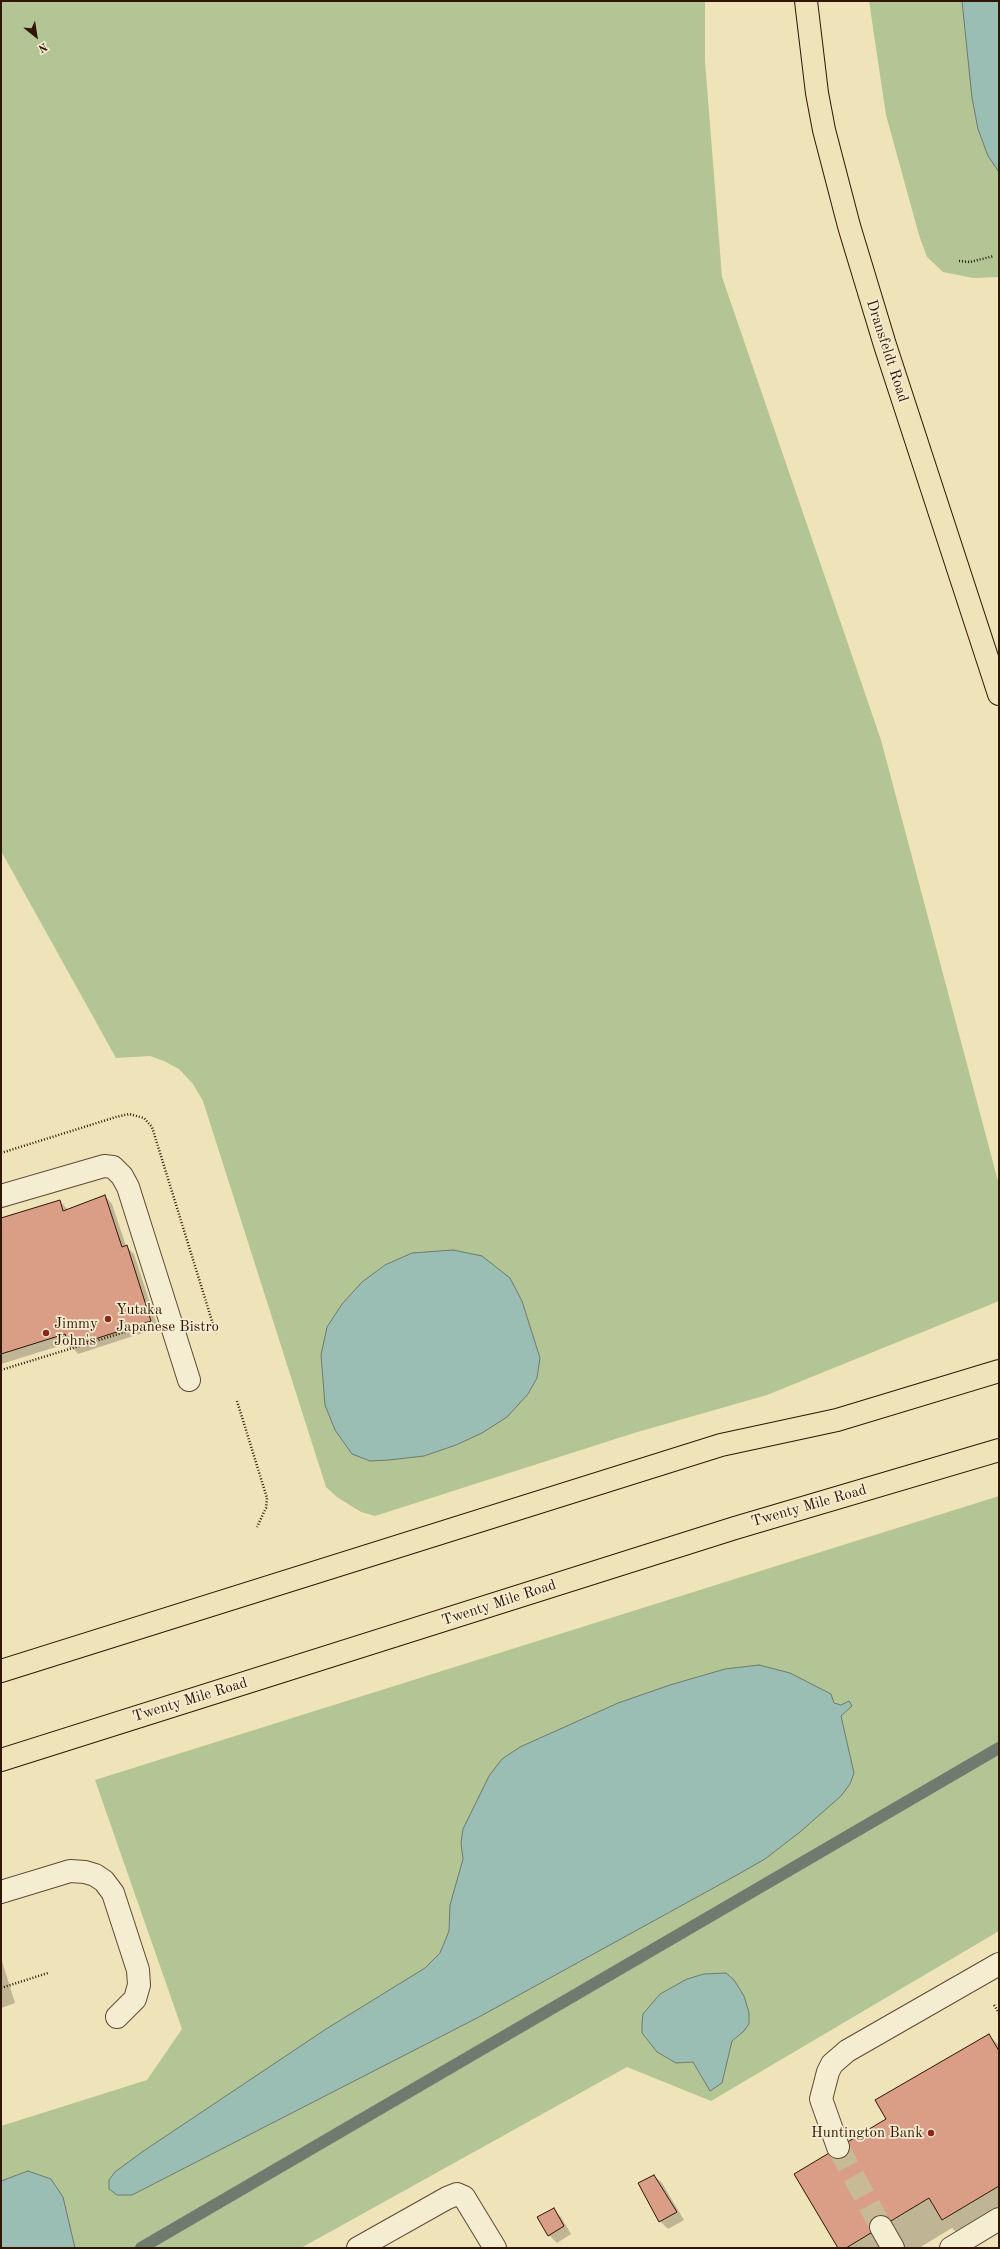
<!DOCTYPE html>
<style>
body{margin:0}
#map{position:relative;width:1000px;height:2249px;overflow:hidden;background:#efe3ba;font-family:"Old Standard TT",serif}
canvas{display:block}
.frame{position:absolute;inset:0;border:2px solid #301605;pointer-events:none}
.north{position:absolute;left:16px;top:16px;width:40px;height:40px;-webkit-text-stroke:3px #f5edd2;paint-order:stroke;rotate:150deg;font-size:11px;font-weight:700;line-height:16px;text-align:center;color:#301605}
.north::after{content:'';display:block;margin:auto;width:14px;height:18px;background:#301605;clip-path:polygon(50% 0,100% 100%,50% 72%,0 100%)}
</style>
<div id="map">
<canvas width="1000" height="2249"></canvas>
<div class="frame"></div>
<div class="north">N</div>
</div>
<script>
const context = document.querySelector('canvas').getContext('2d');
context.lineJoin = 'round';
function paint(path, color) {
  context.fillStyle = color;
  context.fill(path, 'evenodd');
}
function toPath(rows) {
  const path = new Path2D();
  for (const r of rows) {
    path.moveTo(r[0], r[1]);
    for (let i = 2; i < r.length; i += 2) path.lineTo(r[i], r[i + 1]);
  }
  return path;
}
function strokePath(path, color, width, dash) {
  context.strokeStyle = color;
  context.lineWidth = width;
  context.lineCap = dash ? 'butt' : 'round';
  context.setLineDash(dash || []);
  context.stroke(path);
}
function write(font, color, halo, rows, align = 'center') {
  context.font = font + ' "Old Standard TT",serif';
  context.lineWidth = 3.5;
  context.setLineDash([]);
  context.textBaseline = 'middle';
  context.strokeStyle = halo;
  context.fillStyle = color;
  for (const [text, x, y, turn = 0] of rows) {
    context.save();
    context.translate(x, y);
    context.rotate((+turn || 0) * Math.PI / 180);
    context.textAlign = isNaN(turn) ? turn : align;
    if (halo) context.strokeText(text, 0, 0);
    context.fillText(text, 0, 0);
    context.restore();
  }
}
paint(toPath([
 [1,1,705,1,705,61,722,277,881,740,999,1185,999,1301,767,1395,634,1433,375,1516,361,1512,337,1497,326,1487,203,1101,193,1084,179,1069,164,1061,150,1056,116,1058,1,851],
 [869,1,999,1,999,277,973,278,943,272,927,257,919,235,886,115],
 [999,1496,999,1931,711,2101,627,2067,301,2248,1,2248,1,2126,147,2080,182,2029,95,1780]
]), '#b3c595');
const water = toPath([
 [962,1,999,1,999,172,988,156,978,129,972,98,962,1],
 [453,1250,482,1256,510,1278,522,1301,540,1358,537,1378,528,1394,507,1417,482,1433,456,1445,424,1456,389,1460,370,1461,352,1454,335,1430,325,1405,321,1355,327,1327,342,1304,362,1282,385,1265,412,1253,453,1250],
 [759,1665,790,1673,831,1694,834,1703,841,1705,849,1701,852,1706,841,1716,854,1773,850,1784,841,1796,800,1832,765,1859,728,1880,479,2017,132,2195,117,2195,109,2189,109,2180,115,2172,142,2152,326,2029,425,1968,440,1953,449,1931,450,1905,463,1859,461,1843,463,1829,489,1776,502,1759,520,1747,618,1703,670,1685,725,1669,759,1665],
 [726,1973,734,1980,744,1996,749,2013,749,2024,744,2031,732,2041,722,2083,710,2091,693,2062,676,2063,657,2052,642,2033,642,2023,643,2014,660,1994,687,1979,704,1974,726,1973],
 [28,2171,51,2179,63,2197,75,2248,1,2248,1,2181,28,2171]
]);
paint(water, '#9abdb4');
strokePath(water, '#707a6e', 1);
paint(toPath([
 [105,1196,112,1204,126,1246,134,1254,158,1328,78,1354,69,1343,1,1364,1,1219,60,1201,68,1210],
 [1,1958,15,2003,1,2008],
 [988,2035,999,2045,999,2229,970,2246,952,2228,919,2248,840,2248,888,2119],
 [654,2176,662,2183,684,2220,668,2229,660,2221,639,2184],
 [553,2209,561,2217,571,2234,557,2243,549,2235]
]), '#0003');
strokePath(toPath([
 [141,2248,999,1748]
]), '#707a6e', 12);
const building = toPath([
 [105,1195,122,1247,127,1245,151,1321,70,1347,65,1334,1,1354,1,1218,60,1200,63,1211,105,1195],
 [989,2034,999,2051,999,2186,942,2220,929,2198,846,2248,838,2248,794,2174,886,2119,875,2100,989,2034],
 [654,2175,677,2212,659,2222,638,2183,654,2175],
 [554,2208,564,2226,548,2236,537,2217,554,2208]
]);
paint(building, '#da9d85');
strokePath(building, '#301605', 1);
strokePath(toPath([
 [838,2147,881,2227]
]), '#c9ba96', 22, [22, 11]);
const minor = toPath([
 [1,1196,104,1166,113,1167,122,1176,128,1187,189,1380],
 [1,1892,70,1871,85,1872,95,1875,104,1881,113,1893,138,1970,139,1985,135,1999,117,2017],
 [838,2147,821,2099,828,2072,832,2064,847,2051,999,1964],
 [881,2227,893,2248],
 [358,2248,447,2198,457,2194,464,2197,495,2248],
 [951,2248,999,2219]
]);
const major = toPath([
 [806,1,817,93,824,130,849,226,885,345,999,694],
 [1,1671,721,1445,837,1420,999,1371],
 [1,1760,735,1528,999,1450]
]);
strokePath(minor, '#604932', 24);
strokePath(major, '#301605', 24);
strokePath(toPath([
 [959,261,970,262,994,256],
 [1,1153,116,1117,129,1114,144,1118,152,1127,216,1334],
 [1,1370,138,1328],
 [237,1401,267,1498,266,1508,257,1527],
 [1,1988,48,1973],
 [994,2005,999,2013]
]), '#301605', 2.5, [1, 2]);
strokePath(minor, '#f5edd2', 22);
strokePath(major, '#efe3ba', 22);
for (const [x, y, r, color] of [
 [108,1319,4,"#8f2418"],
 [46,1333,4,"#8f2418"],
 [931,2133,4,"#8f2418"]
]) {
  const dot = new Path2D();
  dot.arc(x, y, r, 0, 2 * Math.PI);
  context.fillStyle = color;
  context.fill(dot);
  strokePath(dot, '#f5edd2', 1.5);
}
write('15px', '#301605', '#f5edd2', [
 ["Dransfeldt Road",887,351,72],
 ["Twenty Mile Road",809,1506,-16],
 ["Twenty Mile Road",499,1603,-18],
 ["Twenty Mile Road",190,1700,-17]
]);
write('15px', '#301605', '#f5edd2', [
 ["Yutaka",116,1310],
 ["Japanese Bistro",116,1327],
 ["Jimmy",54,1324],
 ["John's",54,1341],
 ["Huntington Bank",923,2133,"right"]
], 'left');
</script>
